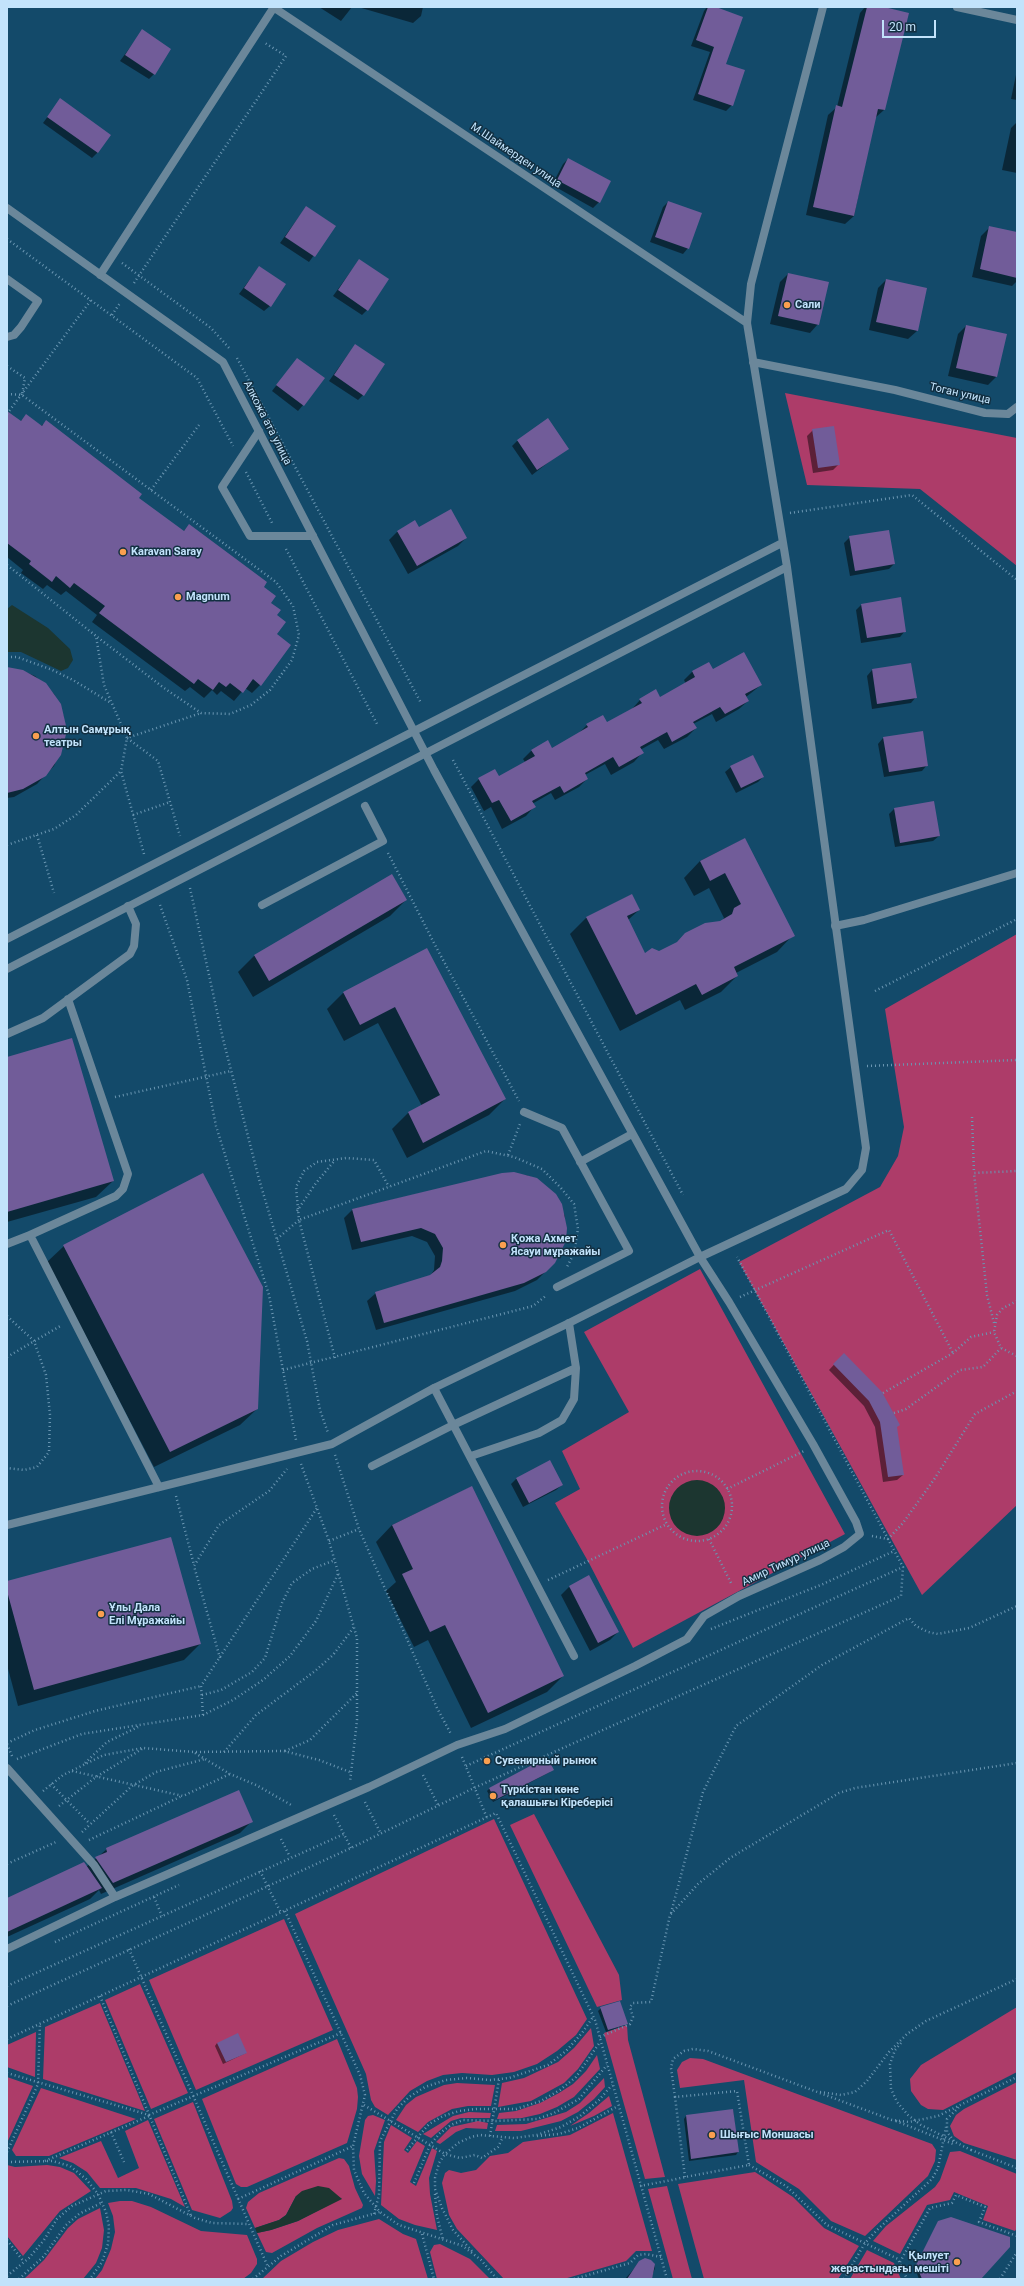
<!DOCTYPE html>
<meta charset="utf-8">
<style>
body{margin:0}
#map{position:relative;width:1024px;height:2286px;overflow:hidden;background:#134a6a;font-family:Roboto,sans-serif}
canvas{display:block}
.frame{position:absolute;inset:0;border:8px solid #c2e3fb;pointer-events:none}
.scale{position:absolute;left:882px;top:20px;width:54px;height:18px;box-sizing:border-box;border:2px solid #c2e3fb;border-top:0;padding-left:5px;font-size:12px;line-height:14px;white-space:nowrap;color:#c2e3fb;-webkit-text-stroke:3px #122f41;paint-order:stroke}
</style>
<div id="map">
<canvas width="1024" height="2286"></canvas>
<div class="frame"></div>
<div class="scale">20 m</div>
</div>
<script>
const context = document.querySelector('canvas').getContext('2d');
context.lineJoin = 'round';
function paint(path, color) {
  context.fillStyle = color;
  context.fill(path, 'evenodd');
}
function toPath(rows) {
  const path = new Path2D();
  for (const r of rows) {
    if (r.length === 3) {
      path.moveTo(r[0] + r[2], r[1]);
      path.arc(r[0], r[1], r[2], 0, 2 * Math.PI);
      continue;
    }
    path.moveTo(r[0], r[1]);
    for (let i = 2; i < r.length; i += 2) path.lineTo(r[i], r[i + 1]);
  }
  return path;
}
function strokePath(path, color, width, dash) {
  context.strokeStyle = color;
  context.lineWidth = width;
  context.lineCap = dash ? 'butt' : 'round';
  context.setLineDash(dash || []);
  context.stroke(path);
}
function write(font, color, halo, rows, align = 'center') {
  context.font = font + ' Roboto,sans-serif';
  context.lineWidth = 3;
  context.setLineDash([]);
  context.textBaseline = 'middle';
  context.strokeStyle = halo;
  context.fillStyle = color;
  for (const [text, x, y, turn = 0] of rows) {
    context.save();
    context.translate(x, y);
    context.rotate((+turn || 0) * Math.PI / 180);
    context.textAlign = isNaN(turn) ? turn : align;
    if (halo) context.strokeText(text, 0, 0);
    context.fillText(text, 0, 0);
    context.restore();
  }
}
paint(toPath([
 [785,393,1017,438,1017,566,920,489,807,485],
 [1017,934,1017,1505,922,1595,739,1262,880,1187,898,1156,904,1127,885,1009],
 [700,1269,845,1534,633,1648,589,1563,555,1503,580,1489,562,1451,629,1412,584,1332],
 [534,1814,619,1975,622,2000,597,2007,510,1825],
 [494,1819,587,2019,576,2035,557,2051,537,2064,514,2072,492,2075,462,2073,443,2075,427,2081,410,2091,388,2115,375,2107,371,2100,366,2074,295,1914],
 [284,1919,333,2030,196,2090,149,1980],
 [140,1984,188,2093,151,2109,105,2000],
 [100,2003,145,2111,43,2079,45,2027],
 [1017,2007,1017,2072,943,2110,928,2109,921,2105,911,2091,910,2079,921,2065],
 [627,2025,628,2040,665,2177,645,2179,604,2033],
 [591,2028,594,2046,578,2069,564,2083,531,2101,498,2107,502,2083,524,2078,558,2062,574,2048],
 [36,2032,35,2077,7,2067,7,2045],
 [337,2039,357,2088,358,2097,357,2109,347,2143,247,2187,241,2187,236,2184,202,2099],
 [597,2055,600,2069,574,2097,557,2107,540,2114,522,2118,497,2119,499,2113,516,2111,540,2103,559,2093,573,2084,586,2071],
 [690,2058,703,2059,932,2144,936,2150,935,2161,928,2176,865,2236,831,2221,799,2189,756,2162,744,2080,680,2088,677,2070,682,2062],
 [7,2077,33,2086,7,2143],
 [604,2078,605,2087,594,2099,578,2112,561,2121,521,2131,495,2131,497,2125,526,2124,566,2112,580,2103],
 [1017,2082,1017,2160,964,2143,954,2136,950,2126,956,2115,964,2109],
 [457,2083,495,2085,491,2106,468,2106,452,2109,428,2122,418,2132,396,2120,406,2105,416,2097,444,2085],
 [41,2088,136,2119,49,2156,16,2156,12,2150],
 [609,2096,612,2106,594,2116,570,2126,589,2113],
 [193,2102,232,2201,233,2208,231,2211,220,2218,192,2210,154,2119],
 [469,2112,491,2113,490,2118,461,2118,451,2121,431,2138,423,2134,453,2116],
 [613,2113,652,2251,636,2251,626,2261,564,2279,504,2279,457,2229,449,2215,442,2183,445,2173,449,2170,461,2173,476,2170,490,2156,508,2153,523,2142,570,2135],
 [373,2115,385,2120,374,2151,376,2181,375,2196,362,2174,359,2156,365,2120,368,2116],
 [148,2120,185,2207,171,2199,136,2188,100,2188,87,2172,73,2163,59,2158,101,2141,118,2178,139,2168,125,2131],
 [478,2121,488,2123,487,2129,466,2128,456,2132,440,2144,436,2142,451,2127],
 [391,2125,412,2138,404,2150,408,2153,417,2141,425,2146,410,2182,416,2186,432,2148,437,2151,429,2178,430,2194,437,2230,415,2225,399,2219,381,2205,384,2142],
 [960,2151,1017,2174,1017,2228,1015,2231,983,2220,988,2206,954,2192,950,2200,927,2205,900,2254,873,2241,886,2226,935,2187,940,2180,950,2152],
 [339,2158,344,2159,349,2166,355,2188,363,2205,362,2208,317,2228,272,2253,266,2252,257,2233,271,2230,298,2221,342,2198,296,2196,286,2215,279,2220,255,2228,246,2208,248,2202,259,2193],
 [7,2165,15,2167,47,2165,60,2167,74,2173,91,2191,60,2211,23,2256,7,2236],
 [755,2172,793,2197,824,2228,859,2246,838,2279,704,2279,678,2184],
 [667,2186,692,2279,673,2279,648,2189],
 [120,2201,132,2201,151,2207,201,2231,247,2235,257,2259,257,2264,251,2273,243,2279,95,2279,102,2270,111,2249,115,2232,113,2216,108,2203],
 [100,2208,104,2230,102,2248,96,2263,83,2279,24,2279,44,2260,68,2228,78,2219],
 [379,2219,403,2234,416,2239,428,2279,262,2279,281,2261,313,2242,338,2230],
 [440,2244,470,2259,490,2279,437,2279,430,2252,434,2245],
 [867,2250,894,2263,901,2279,850,2279]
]), '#ad3c69');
paint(toPath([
 [12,605,48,628,70,649,73,660,68,668,61,671,21,652,7,652,7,609],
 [697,1508,28],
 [318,2186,329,2188,342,2199,298,2221,271,2230,257,2233,255,2228,279,2220,286,2215,296,2196,302,2191]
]), '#1c3630');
paint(toPath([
 [319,7,352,7,341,21],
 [358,7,423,7,421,16,413,23],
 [707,7,713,7,725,64,732,105,726,111,693,100,710,52,691,46,704,11],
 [865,7,879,7,884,110,875,118,854,216,845,224,806,215,828,115,837,107,860,13],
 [142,31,154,74,149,79,120,61],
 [1017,70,1017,100,1011,99],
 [57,104,98,152,92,158,43,123],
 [1017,122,1017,173,1002,170,1011,128],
 [568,159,610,181,599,202,593,208,552,185,563,164],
 [668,202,688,248,683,254,650,242,663,207],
 [306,207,335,226,309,262,280,243],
 [990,227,1017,233,1017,281,1012,286,972,277,981,236],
 [359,260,367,310,362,315,333,296],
 [259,267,270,306,264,311,239,294],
 [788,274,818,324,810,333,770,324,780,282],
 [886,280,917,331,908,339,869,330,878,288],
 [966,326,996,377,988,385,948,376,958,334],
 [355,345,363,395,358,400,329,381],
 [297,359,303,405,298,411,272,391],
 [7,412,20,422,26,415,41,426,46,422,138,498,183,532,189,525,262,587,276,615,275,634,260,685,252,693,245,688,234,701,221,691,217,695,212,690,204,698,190,687,185,691,92,622,97,615,66,591,61,595,47,585,43,589,21,573,23,570,7,557],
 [813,430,839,464,833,470,813,473,807,436],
 [517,441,567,448,532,475,512,446],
 [397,532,466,538,458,546,408,574,389,540],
 [850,537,894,564,889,569,850,576,844,543],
 [900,598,905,631,900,637,861,643,856,610,861,605],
 [708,663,712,670,761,685,746,697,748,701,739,709,716,722,712,714,693,724,696,728,687,737,664,749,658,740,640,750,642,753,634,762,611,775,605,764,585,775,587,779,579,787,555,800,551,793,532,804,534,807,526,816,502,829,491,807,484,811,471,787,479,779,499,777,525,762,523,759,532,750,552,749,579,733,587,725,607,723,632,709,640,700,660,698,686,684,684,680,692,672],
 [910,664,916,697,911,703,872,709,867,676,872,670],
 [7,670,23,671,35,676,54,694,64,717,64,743,54,766,37,784,14,797,7,798],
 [883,738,927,765,922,771,884,777,878,744],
 [731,767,763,777,758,782,736,793,725,772],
 [894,809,939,836,933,841,895,847,889,814],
 [744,839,793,935,777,952,736,973,737,976,721,992,685,1010,680,1000,620,1031,570,934,586,918,631,895,639,910,628,920,645,954,659,952,722,921,724,918,709,888,694,896,684,878,700,861],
 [392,875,406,900,390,916,253,997,238,972,254,956],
 [427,950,505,1099,489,1115,407,1158,392,1129,408,1113,422,1106,378,1023,344,1041,327,1009,343,993],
 [7,1058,113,1181,96,1197,7,1222],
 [502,1174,526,1175,537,1179,555,1195,565,1216,565,1241,561,1252,545,1272,537,1280,515,1291,376,1330,367,1301,376,1293,430,1276,434,1270,435,1256,427,1242,412,1236,352,1250,344,1218,353,1209],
 [64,1246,257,1409,240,1425,154,1467,47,1262],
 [844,1354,896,1428,903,1475,897,1480,883,1482,875,1427,864,1406,829,1370],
 [549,1461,562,1485,556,1490,523,1507,511,1484,516,1479],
 [471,1487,563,1676,547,1692,471,1728,428,1640,414,1647,386,1591,396,1582,376,1542,392,1525],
 [7,1582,200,1644,184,1660,18,1706,7,1665],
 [569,1587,618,1632,610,1640,590,1651,561,1595],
 [547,1759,550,1772,493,1802,487,1791,489,1789],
 [251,1822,240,1833,101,1894,99,1890,90,1899,7,1937,7,1899,86,1867,107,1849],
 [601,2008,627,2024,606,2032,598,2011],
 [217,2043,246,2053,223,2064,215,2046],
 [733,2110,738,2152,736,2155,689,2161,684,2119,686,2116],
 [939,2222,979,2279,919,2279,915,2268],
 [640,2262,653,2262,655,2268,651,2279,625,2279]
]), '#0007');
paint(toPath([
 [708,7,716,7,743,17,726,64,745,70,733,106,698,94,714,47,696,40],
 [867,7,884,7,909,13,885,110,878,109,854,216,813,207,836,105,842,107],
 [142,29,171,49,155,75,125,55],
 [60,98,111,135,98,153,47,117],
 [568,158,611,181,600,203,557,180],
 [668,201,702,213,689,249,655,237],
 [306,206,336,226,315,257,285,237],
 [989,226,1017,232,1017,278,980,269],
 [359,259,389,279,368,311,338,290],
 [259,266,286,284,271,307,244,288],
 [788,273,829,282,819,325,778,316],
 [886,279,927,288,918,331,876,322],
 [966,325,1007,334,997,377,956,368],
 [355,344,385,364,364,396,334,375],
 [297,358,325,378,304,406,276,385],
 [7,411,21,421,26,414,42,426,46,420,142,494,139,498,184,531,189,524,267,582,264,587,276,596,271,603,281,610,277,615,286,622,277,634,291,645,261,686,253,679,243,693,230,683,226,687,219,682,213,690,198,679,194,684,99,613,105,606,74,583,70,588,56,576,52,582,29,564,31,561,7,543],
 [548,418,569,449,537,470,517,440],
 [834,426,840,465,818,468,812,429],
 [451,509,467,538,417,566,397,531,415,520,419,527],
 [889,530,895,564,855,571,849,536],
 [901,597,906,632,867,638,861,604],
 [744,652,762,685,745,694,749,701,725,714,720,707,693,722,697,728,672,742,667,732,640,747,644,753,619,767,613,757,585,773,588,779,564,793,560,786,532,801,536,807,511,821,499,800,492,803,478,778,495,769,499,776,535,756,531,750,548,740,552,748,588,727,586,724,603,715,607,722,642,703,639,699,656,689,660,697,695,677,692,671,709,662,713,669],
 [911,663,917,698,877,704,872,669],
 [7,667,23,670,46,683,61,704,67,730,61,755,46,776,23,789,7,793],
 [923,731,928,766,889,772,883,737],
 [753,755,764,777,741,788,730,766],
 [934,801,940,836,900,843,894,808],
 [745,838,795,936,734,967,738,976,702,995,696,984,636,1015,586,917,632,894,640,910,627,916,645,953,652,948,659,951,677,942,685,933,705,923,720,921,732,914,734,908,741,904,725,873,710,881,700,861],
 [392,874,407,900,269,981,254,955],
 [427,948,506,1099,423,1143,408,1112,440,1095,395,1007,360,1025,343,992],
 [72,1038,114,1181,7,1212,7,1057],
 [514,1172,537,1178,556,1194,562,1204,567,1228,566,1241,555,1263,546,1272,524,1283,384,1323,375,1292,430,1275,440,1267,442,1261,443,1248,435,1234,421,1228,361,1242,352,1209,502,1173],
 [203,1173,263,1287,258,1409,170,1452,63,1245],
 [844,1353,882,1392,900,1425,897,1427,904,1475,888,1477,880,1422,869,1401,833,1364],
 [550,1460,563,1485,529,1503,516,1478],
 [472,1486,564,1676,488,1713,445,1625,430,1632,402,1574,413,1569,392,1525],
 [171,1537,201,1644,34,1690,7,1591,7,1581],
 [589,1575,619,1632,598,1643,569,1586],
 [547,1757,554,1770,495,1800,489,1788],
 [239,1790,253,1822,113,1883,95,1857,107,1852,106,1848],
 [84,1862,102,1888,7,1932,7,1898],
 [620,2001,628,2024,608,2030,600,2007],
 [238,2033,247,2053,226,2062,217,2043],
 [733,2109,739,2152,691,2159,686,2115],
 [951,2217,1010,2237,1010,2247,981,2279,922,2279,916,2265,938,2221],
 [645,2258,651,2260,655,2264,652,2279,627,2279,639,2261]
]), '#715c99');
strokePath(toPath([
 [7,239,197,378,233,446],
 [122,263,211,328,230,349],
 [134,283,286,56,265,43],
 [112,315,120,303],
 [237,358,421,703],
 [7,366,25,378,22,395],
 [7,394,22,395,276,582,293,606,299,635,292,660,270,690,251,705,230,714,201,713,164,688,96,636],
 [7,414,91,300],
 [246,472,272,523],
 [151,490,199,425],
 [790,513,912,495,1017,580],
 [286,549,378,726],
 [7,565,96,636,104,685,127,738,201,713],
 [7,657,17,657,50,669,73,680,111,703],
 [453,760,683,1195],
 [133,815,170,802],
 [37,835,54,893],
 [7,845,54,829,76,815,120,772],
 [388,853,435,945,519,1101],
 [144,854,121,771,127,738,158,761,180,836],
 [190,888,223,1039,259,1179,307,1341,320,1410,328,1433],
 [160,905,187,980,216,1126,269,1295,296,1440],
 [875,991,1017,919],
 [867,1066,1017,1060],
 [115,1097,231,1071],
 [972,1117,974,1173],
 [508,1155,520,1124],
 [297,1211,316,1183,335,1160],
 [277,1239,299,1220,296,1187,304,1171,317,1162,346,1158,374,1160,389,1187],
 [740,1297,889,1230,953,1353],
 [1017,1301,1003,1308,997,1315,994,1332,1001,1348,1017,1356],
 [7,1316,34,1341,46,1375,50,1415,49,1452,37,1467,24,1470,7,1468],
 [994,1323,987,1295,974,1173,1017,1171],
 [7,1357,62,1325],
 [335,1358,299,1220,486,1151,514,1157,542,1169,561,1188,574,1204,578,1229,574,1253,567,1267],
 [283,1370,533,1306,547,1295],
 [883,1393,953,1353,971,1337,994,1332],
 [894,1413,906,1409,960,1370,983,1367,1001,1348],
 [335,1455,359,1529,437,1708,451,1734],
 [301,1464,329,1541,357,1638,357,1720,350,1782],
 [697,1506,35],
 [727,1489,804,1451],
 [176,1496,194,1565],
 [872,1536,888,1539,903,1523,935,1478,975,1414,1017,1391],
 [709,1539,732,1585],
 [329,1541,359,1529],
 [548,1580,667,1524],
 [711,1629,823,1584,894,1551],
 [220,1658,194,1566,219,1525,269,1491,287,1469],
 [202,1695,221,1690,252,1672,265,1658,282,1603,292,1583,312,1569,335,1560],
 [203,1715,201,1686,317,1508],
 [7,1743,35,1730,95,1711,201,1686],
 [7,1744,12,1756],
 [285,1751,310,1740,357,1693],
 [224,1752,256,1715,315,1671,333,1655,354,1627],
 [195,1753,230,1774,256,1785,293,1806],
 [462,1757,487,1818],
 [17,1759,82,1734,203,1715,233,1700,263,1680,290,1656,316,1621,338,1574],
 [85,1763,107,1742,138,1727],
 [466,1766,903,1567],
 [72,1771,183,1796,230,1774],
 [423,1775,438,1805],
 [51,1784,90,1824],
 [43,1791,63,1775,104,1755,143,1748,194,1752,284,1751,319,1760,350,1772],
 [365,1802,381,1834],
 [59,1806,96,1777,142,1749],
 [334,1815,351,1848],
 [82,1832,132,1786,156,1772,205,1759],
 [281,1839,290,1857],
 [89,1840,182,1796],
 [7,1864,56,1842],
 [260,1871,281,1913],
 [154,1897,162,1916],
 [285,1911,360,2075,365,2095,353,2146,354,2170,364,2193,380,2212,399,2225,463,2246,481,2260,497,2279],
 [671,1913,703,1792,736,1726,822,1665,909,1618,916,1626,928,1632,938,1634,969,1628,1017,1606],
 [55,1942,179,1885],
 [129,1949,268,2267],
 [7,1986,344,1834],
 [100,1996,191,2216],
 [7,2006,351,1848,474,1788,901,1596,903,1567,737,1257],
 [600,2037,630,2024,633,2017,630,2007,633,2003,651,2002,670,1915,698,1884,730,1858,839,1793,855,1788,1017,1763],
 [7,2039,496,1813,595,2020,667,2279],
 [901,2043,895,2050,890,2064,891,2089,897,2102,908,2115,921,2125,971,2150],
 [7,2073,149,2115,341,2033],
 [820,2092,841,2095,855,2092,867,2081,889,2052,907,2034,926,2021,1017,1979],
 [675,2097,671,2068,673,2059,684,2051,693,2049,708,2051,892,2120,909,2122,938,2116,1017,2077],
 [364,2105,445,2154,460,2158,475,2155,482,2158,498,2147,503,2137],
 [896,2121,953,2144],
 [111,2132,124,2162],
 [490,2136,499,2079],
 [537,2136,559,2134,578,2128,618,2106],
 [954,2141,947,2132,947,2119,960,2106],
 [407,2150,429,2124,443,2116,459,2111,476,2109,516,2109,541,2101,560,2090,576,2077,600,2042],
 [971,2150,1017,2168],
 [7,2152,38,2084,40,2023],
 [45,2161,149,2116],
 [7,2162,52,2161,70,2166,86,2179,98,2194,106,2212,109,2226,108,2244,102,2262,90,2279],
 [749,2165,786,2186,827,2225,898,2259,907,2279],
 [414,2183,430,2145,440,2133,451,2125,463,2120,496,2121,537,2119,554,2113,579,2099,607,2065],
 [640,2186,672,2180,685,2177,749,2165,737,2091,675,2097,685,2177],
 [435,2194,437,2216,443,2240],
 [238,2199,353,2146],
 [374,2214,379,2195,380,2141,397,2109,409,2097,425,2087,446,2080,467,2078,490,2080,509,2078,548,2065,566,2051,582,2033,593,2017],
 [422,2234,434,2279],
 [7,2240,24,2262],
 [472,2251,453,2230,442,2208,435,2189,435,2178,439,2163,445,2154,458,2143,471,2137,480,2135,514,2138,537,2135,561,2127,580,2116,599,2100,612,2085],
 [900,2262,930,2208,952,2203,956,2195,985,2207,979,2222,1017,2236],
 [7,2276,29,2258,44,2240,57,2219,72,2206,106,2191,127,2190,149,2194,195,2218,212,2223,249,2224],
 [19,2279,44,2256,66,2225,79,2214,103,2202],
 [253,2279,281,2256,333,2225,380,2212],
 [574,2279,630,2263,638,2255,646,2254,661,2257],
 [844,2279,865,2243,877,2230,932,2179,938,2168,946,2127],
 [1000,2279,1017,2252]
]), '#6a96b2', 2.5, [1, 3]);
strokePath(toPath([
 [7,279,38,301,21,327,14,335,7,337],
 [259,431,222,487,250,536,313,536],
 [262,905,383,841,365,806],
 [835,926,864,920,1017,873],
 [7,1034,43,1018,130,954,134,946,136,924,128,906],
 [524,1112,562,1128,629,1251,557,1287],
 [580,1162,632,1134],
 [30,1235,116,1196,123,1189,128,1174,68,999],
 [7,1244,30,1235,159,1487],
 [434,1388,574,1656],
 [471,1456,539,1433,562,1420,574,1399,576,1368],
 [372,1466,453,1425,576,1368,569,1323],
 [7,1768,94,1865,115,1897],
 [7,1949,115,1897,369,1787,457,1745,505,1729,635,1666,687,1639,704,1616,739,1596,820,1560,844,1547,860,1534,856,1522,813,1444,729,1302,700,1257]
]), '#6b879a', 8);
strokePath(toPath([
 [273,7,747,323],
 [957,7,1017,20],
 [7,208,223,362,434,770,700,1257,569,1323,434,1388,332,1444,7,1525],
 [100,275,274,7],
 [753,362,895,390,985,413,1008,414,1017,407],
 [7,939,782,543],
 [7,969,787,567],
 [700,1257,846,1189,862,1170,866,1148,787,567,747,323,751,284,823,7]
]), '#6b879a', 8);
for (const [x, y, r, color] of [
 [787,305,4,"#fa9f4f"],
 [123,552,4,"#fa9f4f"],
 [178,597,4,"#fa9f4f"],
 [36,736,4,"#fa9f4f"],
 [503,1245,4,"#fa9f4f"],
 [101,1614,4,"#fa9f4f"],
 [487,1761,4,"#fa9f4f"],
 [493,1796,4,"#fa9f4f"],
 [712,2135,4,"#fa9f4f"],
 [957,2262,4,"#fa9f4f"]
]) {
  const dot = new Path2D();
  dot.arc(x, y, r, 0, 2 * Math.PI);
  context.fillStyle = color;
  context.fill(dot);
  strokePath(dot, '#122f41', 1.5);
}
write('11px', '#c2e3fb', '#122f41', [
 ["М.Шаймерден улица",516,156,34],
 ["Тоган улица",960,394,13],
 ["Алкожа ата улица",267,423,63],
 ["Амир Тимур улица",786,1563,-25]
]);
write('bold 11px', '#c2e3fb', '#122f41', [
 ["Сали",795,305],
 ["Karavan Saray",131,552],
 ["Magnum",186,597],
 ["Алтын Самұрық",44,730],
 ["театры",44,743],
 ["Қожа Ахмет",511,1239],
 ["Ясауи мұражайы",511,1252],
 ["Ұлы Дала",109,1608],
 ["Елі Мұражайы",109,1621],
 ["Сувенирный рынок",495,1761],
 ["Түркістан көне",501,1790],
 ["қалашығы Кіреберісі",501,1803],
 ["Шығыс Моншасы",720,2135],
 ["Қылует",949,2256,"right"],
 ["жерастындағы мешіті",949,2269,"right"]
], 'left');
</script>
